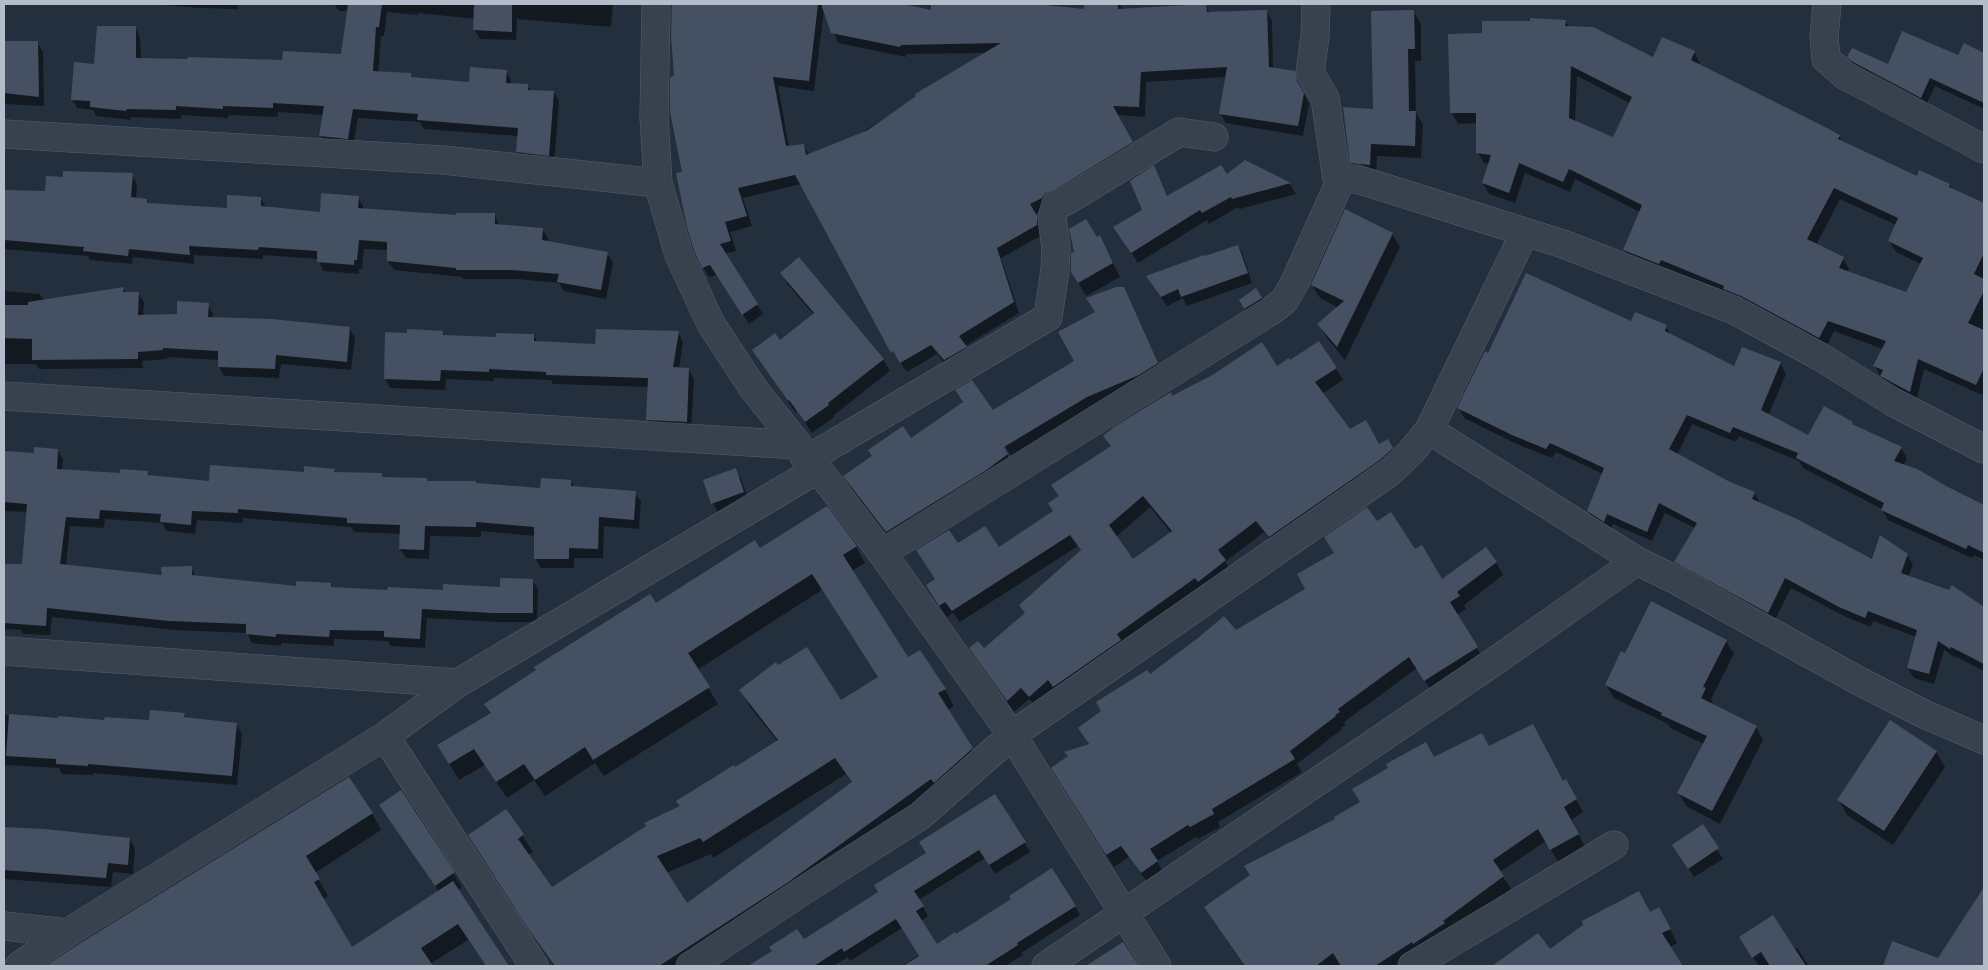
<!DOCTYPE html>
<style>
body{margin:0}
#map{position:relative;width:1988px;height:970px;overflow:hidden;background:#242f3e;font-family:"Space Grotesk",sans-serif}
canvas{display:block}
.frame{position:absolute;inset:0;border:5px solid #b4bcc9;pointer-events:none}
</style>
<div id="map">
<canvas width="1988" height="970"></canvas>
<div class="frame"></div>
</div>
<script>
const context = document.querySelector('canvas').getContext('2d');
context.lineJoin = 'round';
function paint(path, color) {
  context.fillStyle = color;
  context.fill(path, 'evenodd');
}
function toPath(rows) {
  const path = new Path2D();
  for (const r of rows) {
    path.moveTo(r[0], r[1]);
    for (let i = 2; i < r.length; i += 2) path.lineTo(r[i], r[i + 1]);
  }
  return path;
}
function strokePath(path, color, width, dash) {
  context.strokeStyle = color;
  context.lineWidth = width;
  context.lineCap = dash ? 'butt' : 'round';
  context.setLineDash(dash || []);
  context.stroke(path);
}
paint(toPath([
 [153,4,238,4,238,9,200,8],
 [334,4,613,4,611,27,517,19,516,40,480,39,475,30,475,19,418,13,418,15,387,12,384,36,381,36,378,73,410,75,412,79,470,83,506,71,511,80,511,84,527,85,531,91,554,92,559,101,554,164,522,161,517,152,518,136,424,129,420,122,358,118,353,147,326,145,320,135,324,115,278,112,278,117,228,115,228,118,181,115,181,119,131,117,131,120,96,116,93,110,77,108,72,99,96,66,135,27,140,37,141,59,284,61,342,56,348,11,339,11],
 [673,4,897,4,932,12,932,4,1042,4,1041,7,1085,11,1085,4,1119,4,1123,10,1205,5,1210,13,1266,11,1272,21,1273,69,1294,72,1309,104,1303,136,1226,123,1220,113,1226,77,1146,82,1145,117,1117,115,1138,152,1034,215,1042,227,1042,235,1001,258,1019,313,965,346,972,357,950,370,937,354,907,372,893,352,801,184,743,198,752,226,730,232,736,251,724,254,763,314,749,324,717,275,709,277,703,267,683,173,672,35],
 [824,9,838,43,906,57,906,54,987,53,858,135,809,155,804,145,789,147,778,86,814,91],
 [1413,11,1421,24,1421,61,1415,61,1416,112,1423,125,1421,158,1377,156,1376,177,1359,175,1352,163],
 [1565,21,1569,27,1654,59,1694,52,1700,63,1699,66,1839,136,1842,142,1917,178,1950,185,1952,189,1984,204,1984,391,1982,395,1924,369,1916,402,1888,387,1881,377,1875,366,1883,349,1834,331,1826,348,1630,261,1624,250,1640,212,1575,179,1570,192,1525,173,1515,203,1489,194,1483,183,1489,164,1484,163,1477,152,1477,123,1458,124,1452,113,1484,34],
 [1577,76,1630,103,1613,139,1575,122],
 [1840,199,1896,225,1889,241,1896,252,1921,264,1906,294,1848,273,1849,269,1843,258,1816,245],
 [37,42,43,52,44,106,4,104,4,43],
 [1965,45,1984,54,1984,109,1935,86,1926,106,1854,66,1849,57,1888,66,1959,57],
 [1245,162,1290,184,1296,194,1240,209,1238,207,1209,224,1207,220,1138,263,1115,228,1143,210,1154,167,1168,197,1226,176],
 [132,175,137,184,136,199,147,200,149,205,228,210,260,198,266,207,321,213,358,197,363,206,363,210,458,217,494,214,499,225,542,229,548,238,547,242,607,253,613,263,606,299,564,291,559,283,517,279,463,279,462,277,394,270,388,261,388,250,364,249,362,269,359,269,359,274,323,271,318,259,263,255,263,259,194,255,194,264,133,257,132,264,90,260,88,256,4,249,4,192,46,192,64,178],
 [1392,234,1400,247,1345,360,1327,338,1319,325,1339,308,1320,298,1312,285],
 [1100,237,1120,277,1086,296,1072,271],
 [1238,246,1243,255,1252,283,1187,306,1183,298,1167,306,1153,285,1205,257],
 [782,273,883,359,890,371,834,415,834,417,812,433,797,411,795,412,753,350,779,342,814,315,788,285],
 [123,288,126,293,138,293,144,302,143,316,178,316,208,304,213,314,213,319,349,328,355,337,351,370,281,364,279,378,224,376,219,367,219,360,167,357,168,359,142,361,143,368,39,369,36,364,4,364,4,291,40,294,44,301],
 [1123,288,1164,376,1013,459,1002,441,1000,442,1014,467,894,544,852,489,845,476,911,440,964,404,956,391,992,412,1076,362,1097,313],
 [1256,289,1267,308,1251,318,1240,301],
 [1632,323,1666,326,1671,336,1735,368,1780,363,1786,374,1768,416,1809,436,1852,423,1855,427,1901,448,1907,458,1903,466,1984,506,1984,560,1974,555,1972,558,1888,520,1882,509,1803,468,1799,461,1739,436,1736,442,1692,424,1677,455,1729,483,1754,493,1760,503,1873,560,1907,555,1913,565,1908,577,1949,592,1953,587,1984,608,1984,671,1957,657,1956,658,1944,650,1934,684,1914,678,1908,668,1917,637,1873,621,1871,627,1846,617,1791,588,1774,622,1681,572,1675,562,1695,528,1665,513,1652,541,1613,524,1610,531,1594,521,1588,511,1603,474,1556,452,1552,458,1519,445,1464,418,1459,408,1489,354],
 [442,332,445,336,497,338,534,335,538,343,597,346,678,332,683,342,679,369,688,369,694,379,691,431,653,429,647,420,649,387,553,384,551,380,494,378,494,381,446,379,445,390,390,388,385,379,408,334],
 [1277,368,1336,368,1343,380,1322,394,1350,430,1379,446,1387,441,1399,460,1277,548,1264,532,1225,562,1232,573,1037,708,1029,699,1014,712,971,648,984,649,1026,613,1082,552,1078,546,960,622,953,613,947,617,934,598,936,580,958,545,999,548,1054,512,1060,497,1111,447,1105,436,1172,397],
 [1150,507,1171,533,1133,561,1116,537],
 [58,450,63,460,62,470,121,474,148,472,150,476,211,483,334,470,336,473,381,475,383,479,427,482,476,482,477,484,541,490,571,482,574,487,635,493,641,502,639,529,604,526,603,558,574,558,574,568,541,568,535,558,535,536,481,531,481,537,430,536,429,559,406,558,400,549,401,534,354,532,351,527,243,518,243,523,197,520,195,534,167,531,162,523,105,519,104,528,70,526,66,566,163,576,191,568,196,577,297,587,331,584,333,589,389,591,444,591,501,588,532,580,538,589,537,622,498,622,427,618,425,648,391,646,388,641,334,639,334,646,281,643,281,646,252,643,247,633,175,630,52,617,50,635,23,634,21,630,4,629,4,565,23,565,27,512,4,511,4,453,35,455],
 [735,469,741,479,749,502,718,513,713,503],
 [1377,523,1414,550,1442,581,1496,562,1503,575,1464,605,1466,609,1457,615,1484,660,1432,692,1417,668,1344,722,1346,725,1341,728,1342,729,1297,764,1302,772,1218,822,1220,827,1198,839,1196,837,1157,861,1164,874,1149,885,1129,857,1114,867,1060,780,1089,745,1080,729,1149,676,1236,632,1307,589,1335,554],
 [856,547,865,563,852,571,908,659,945,689,954,706,947,710,982,766,695,966,554,966,479,852,506,810,533,852,528,855,551,888,681,807,735,769,778,742,750,707,741,690,778,667,840,702,879,678,822,590,697,670,718,704,604,776,595,763,545,796,534,780,507,798,485,765,459,780,439,746,492,714,486,704,655,605,759,550],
 [846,774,852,783,687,905,666,873,711,854,713,858],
 [1726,641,1734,654,1711,699,1713,703,1712,705,1756,727,1763,740,1720,824,1686,806,1679,793,1704,744,1670,728,1668,724,1614,698,1606,685,1625,655],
 [184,714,187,719,236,724,242,734,237,785,93,773,93,775,62,774,59,768,4,765,4,715,59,720,150,721],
 [1489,748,1563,782,1565,781,1583,812,1571,820,1585,847,1558,862,1546,841,1500,872,1511,889,1450,934,1401,966,1240,966,1243,964,1213,919,1337,820,1433,759],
 [1936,752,1945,767,1893,845,1847,815,1839,800],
 [401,792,462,887,458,890,508,966,486,966,468,940,430,964,431,966,58,966,55,962,372,813,381,830,315,873,328,896,323,899,352,948,439,892,380,806],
 [1702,826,1723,859,1694,877,1679,855],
 [4,828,44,830,130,839,135,849,133,874,113,872,111,887,4,879],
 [1025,843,1030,852,995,874,985,858,919,900,928,916,921,921,937,946,956,936,1075,906,1080,915,1021,953,1023,955,1005,966,902,966,919,955,902,928,850,961,848,957,833,966,750,966,773,951,803,941,880,892,927,854],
 [1984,890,1984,966,1884,966,1893,943,1939,960],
 [1650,914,1667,923,1677,943,1670,947,1683,966,1494,966,1538,934,1550,951],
 [1797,948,1809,966,1759,966,1747,949,1794,950]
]), '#0007');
paint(toPath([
 [348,4,382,4,379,27,376,27,373,71,411,73,411,77,469,82,470,67,507,70,506,83,528,84,528,90,554,91,549,156,516,152,518,128,417,120,418,114,353,109,348,139,319,136,324,106,273,103,273,108,223,106,223,109,176,106,176,110,127,109,126,111,90,107,90,101,71,100,74,62,94,64,97,26,136,26,136,58,187,59,188,57,282,60,283,51,341,54],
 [474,4,512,4,512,32,473,30],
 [672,4,818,4,809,81,773,77,786,146,804,144,806,155,868,130,916,96,915,94,1001,43,901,45,900,47,831,33,821,4,903,4,931,10,931,4,1036,4,1084,9,1084,4,1118,4,1118,9,1206,4,1207,12,1267,10,1269,67,1295,71,1297,81,1304,93,1298,126,1219,114,1227,67,1141,72,1139,107,1113,106,1133,142,1060,187,1045,193,1042,198,1030,204,1037,216,1037,225,997,248,1014,302,959,336,967,347,944,360,931,345,900,363,893,351,891,353,795,175,738,188,747,216,725,222,731,241,720,244,758,304,742,315,710,265,702,268,694,250,687,227,676,173,682,172,670,112,670,77,674,76,671,35],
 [1414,10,1415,49,1408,49,1409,111,1416,111,1415,146,1371,144,1370,165,1350,163,1343,107,1373,109,1371,11],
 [1530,18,1566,20,1565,26,1593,27,1653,57,1662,37,1695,51,1691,60,1819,124,1840,135,1838,139,1917,176,1919,170,1950,184,1949,187,1984,203,1984,253,1974,274,1984,279,1984,291,1968,323,1984,330,1984,368,1976,385,1918,359,1910,392,1880,376,1883,370,1873,366,1886,341,1828,321,1819,338,1741,296,1723,289,1724,286,1661,260,1659,264,1623,250,1642,205,1569,169,1563,182,1519,163,1509,193,1482,183,1491,155,1476,153,1476,113,1450,113,1448,34,1482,33,1482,21,1530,21],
 [1571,66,1632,97,1613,137,1569,118],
 [1834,188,1898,218,1888,241,1923,258,1906,292,1839,268,1844,257,1807,239],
 [1902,31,1958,55,1964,43,1984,53,1984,103,1930,78,1921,98,1853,62,1847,57,1852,48,1888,64],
 [4,41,38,41,39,97,4,93],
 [1245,160,1291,183,1232,199,1231,197,1202,213,1200,210,1131,253,1113,227,1142,210,1130,181,1154,165,1167,196,1221,165,1227,174],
 [63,171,133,173,131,197,147,199,147,203,227,208,227,195,261,197,261,206,320,212,321,193,359,196,358,208,456,215,456,213,495,213,495,224,543,228,542,240,608,252,601,290,557,282,559,274,511,270,456,270,456,268,387,261,387,242,359,240,357,260,354,260,354,265,317,262,317,251,259,247,258,250,189,246,190,255,129,249,128,256,83,251,84,247,4,240,4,190,45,191,46,176,63,177],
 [1345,209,1393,233,1337,347,1317,324,1344,301,1311,285],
 [1086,219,1097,237,1100,235,1113,263,1078,283,1071,272,1071,253,1074,252,1069,229],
 [1238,245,1248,273,1181,297,1178,289,1161,297,1146,276,1204,255,1205,256],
 [799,257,884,359,828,403,829,405,805,422,789,400,788,401,752,350,775,333,780,340,814,313,780,273],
 [1526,273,1631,321,1635,312,1667,325,1665,331,1734,366,1742,347,1781,362,1761,410,1808,435,1824,406,1853,422,1852,424,1902,447,1894,461,1917,469,1948,487,1984,505,1984,553,1968,545,1966,549,1881,510,1884,503,1796,458,1798,453,1733,427,1730,433,1687,415,1669,449,1730,482,1755,492,1752,499,1799,520,1872,559,1880,535,1908,554,1901,573,1949,590,1952,585,1984,607,1984,664,1951,647,1950,649,1938,641,1929,674,1907,668,1917,630,1868,611,1865,618,1839,607,1785,578,1768,613,1674,562,1697,523,1659,503,1647,532,1607,514,1604,522,1587,511,1604,468,1550,443,1546,449,1512,435,1457,408,1485,351,1488,353],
 [124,287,123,292,139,292,138,315,177,314,177,301,209,303,208,317,272,319,350,327,347,362,276,355,275,369,218,367,218,351,163,348,163,350,138,352,138,359,32,360,32,339,4,338,4,305,28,305,28,302],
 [1116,287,1124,287,1158,363,1139,375,1087,397,1004,447,1008,454,985,471,886,532,843,476,872,456,868,450,903,426,911,438,963,402,955,390,972,380,993,410,1074,361,1058,332,1095,312,1086,298],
 [1256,288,1262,298,1244,309,1239,300],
 [407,329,443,331,443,335,496,337,496,333,534,334,534,341,595,344,596,329,679,331,673,367,689,368,687,422,646,420,648,378,546,375,546,372,489,369,489,372,441,370,440,381,384,379,385,332,407,333],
 [1319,341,1337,368,1315,382,1350,429,1366,420,1379,444,1388,439,1393,448,1380,460,1269,537,1256,521,1218,550,1226,560,1198,582,1195,578,1117,634,1121,640,1053,687,1048,680,1029,697,1021,688,1007,701,969,648,978,641,984,648,1025,613,1019,605,1081,550,1070,535,952,611,945,602,939,606,926,585,935,579,916,550,949,530,958,543,985,526,999,547,1053,511,1048,503,1059,496,1051,485,1111,446,1103,436,1114,427,1171,392,1172,396,1214,374,1262,342,1277,366,1289,358,1290,360],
 [1143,496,1172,531,1133,559,1109,525],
 [34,447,58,449,57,469,120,473,120,469,148,471,148,475,209,481,210,465,304,472,304,466,335,469,334,472,382,473,382,477,427,478,427,481,476,481,476,483,540,488,541,478,571,480,571,486,636,491,634,520,599,517,598,549,569,548,569,559,534,559,534,527,476,522,476,527,425,526,424,550,399,549,400,525,347,523,347,518,238,509,238,513,192,511,191,525,160,522,161,514,100,510,99,519,66,517,60,564,162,575,161,567,192,566,192,575,296,586,296,581,331,583,331,587,387,590,388,587,443,590,443,584,500,587,500,578,533,579,533,613,492,613,422,609,420,639,384,637,384,631,330,630,329,637,276,634,276,637,246,634,246,624,169,621,47,608,46,626,4,623,4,564,22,564,27,504,4,502,4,451,34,453],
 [736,468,744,492,711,504,703,480],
 [827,506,857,546,843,555,908,657,920,650,946,689,938,693,973,748,934,783,931,779,787,883,659,966,555,966,527,927,468,835,506,809,524,834,518,839,552,887,646,826,644,823,680,806,676,801,734,765,735,767,778,740,739,690,776,662,778,665,807,647,841,700,878,677,812,574,688,653,710,687,593,760,585,747,535,780,524,764,496,782,474,749,449,764,437,745,491,713,484,704,536,670,534,667,650,594,656,603,755,540,760,548],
 [835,758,852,782,687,903,657,856,700,838,703,842],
 [1367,507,1377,521,1391,512,1415,549,1422,545,1442,579,1486,547,1497,562,1457,592,1460,596,1450,602,1478,647,1424,681,1409,657,1338,709,1340,712,1335,715,1336,716,1290,751,1295,759,1212,809,1214,814,1190,827,1188,825,1150,849,1158,861,1141,873,1121,846,1106,855,1051,768,1068,756,1064,752,1089,744,1078,728,1101,711,1096,702,1147,670,1150,674,1198,638,1224,616,1236,630,1305,589,1297,574,1334,553,1324,537],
 [1651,601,1727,640,1703,687,1706,688,1701,698,1757,726,1712,811,1677,793,1707,736,1661,715,1662,713,1605,685,1621,651,1625,653],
 [150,710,185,713,184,717,237,723,232,776,88,764,88,766,56,764,56,759,6,756,9,714,58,718,58,716,104,720,105,717,149,720],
 [1890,720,1937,751,1884,831,1837,800],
 [1533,724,1563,781,1566,779,1577,799,1564,807,1579,834,1550,850,1538,829,1493,860,1504,876,1443,921,1445,923,1413,944,1412,942,1375,966,1341,966,1333,953,1316,966,1245,966,1204,907,1250,875,1244,866,1335,819,1334,817,1360,802,1352,789,1388,768,1386,764,1426,742,1434,757,1482,733,1489,746],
 [349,777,373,813,306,856,320,879,314,882,352,947,453,881,509,966,486,966,458,924,421,948,433,966,46,966,76,946],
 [401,790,455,872,435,886,379,805],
 [995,794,1026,842,989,865,979,850,914,891,924,906,916,911,937,944,955,932,956,934,1011,899,1009,896,1052,868,1076,906,1017,943,1018,945,985,966,903,966,919,956,896,919,844,952,842,948,814,966,748,966,772,951,769,947,797,929,804,939,878,892,874,885,926,853,919,842],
 [1703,824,1719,848,1688,869,1672,845],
 [4,827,44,829,130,838,128,865,108,863,106,878,4,870],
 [1984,887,1984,966,1883,966,1892,941,1938,958],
 [1639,891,1650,912,1659,907,1671,929,1662,933,1683,966,1492,966,1538,933,1550,949,1583,925,1582,921],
 [1773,915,1806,966,1770,966,1761,952,1752,958,1739,937],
 [1123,942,1139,966,1086,966]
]), '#455162');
const minor = toPath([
 [656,4,654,117,658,183,679,255,711,324,753,388,798,445,806,460,818,469,882,553,1012,735,1157,966],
 [1316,4,1315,36,1310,73,1325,98,1338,186],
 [1827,4,1824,36,1826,59,1844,75,1984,149],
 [4,134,443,160,658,183],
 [4,396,798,445],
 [1429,430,1525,232],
 [806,460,1048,317,1055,270,1056,248,1052,218,1056,204,1066,201,1179,132,1214,137],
 [882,553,1271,311,1284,301,1294,284,1338,186,1345,179,1357,179,1563,244,1734,310,1819,356,1893,402,1984,449],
 [4,651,458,683],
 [385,736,534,966],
 [4,926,67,933],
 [19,966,67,933,385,736,458,683,818,469],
 [690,966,812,885,920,816,1012,735,1390,472,1411,452,1429,430,1637,561,1676,580,1859,681,1924,714,1984,740],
 [1046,966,1498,659,1637,561],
 [1412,966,1614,845]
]);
strokePath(minor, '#565f6c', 29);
strokePath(minor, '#38414e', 28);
</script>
